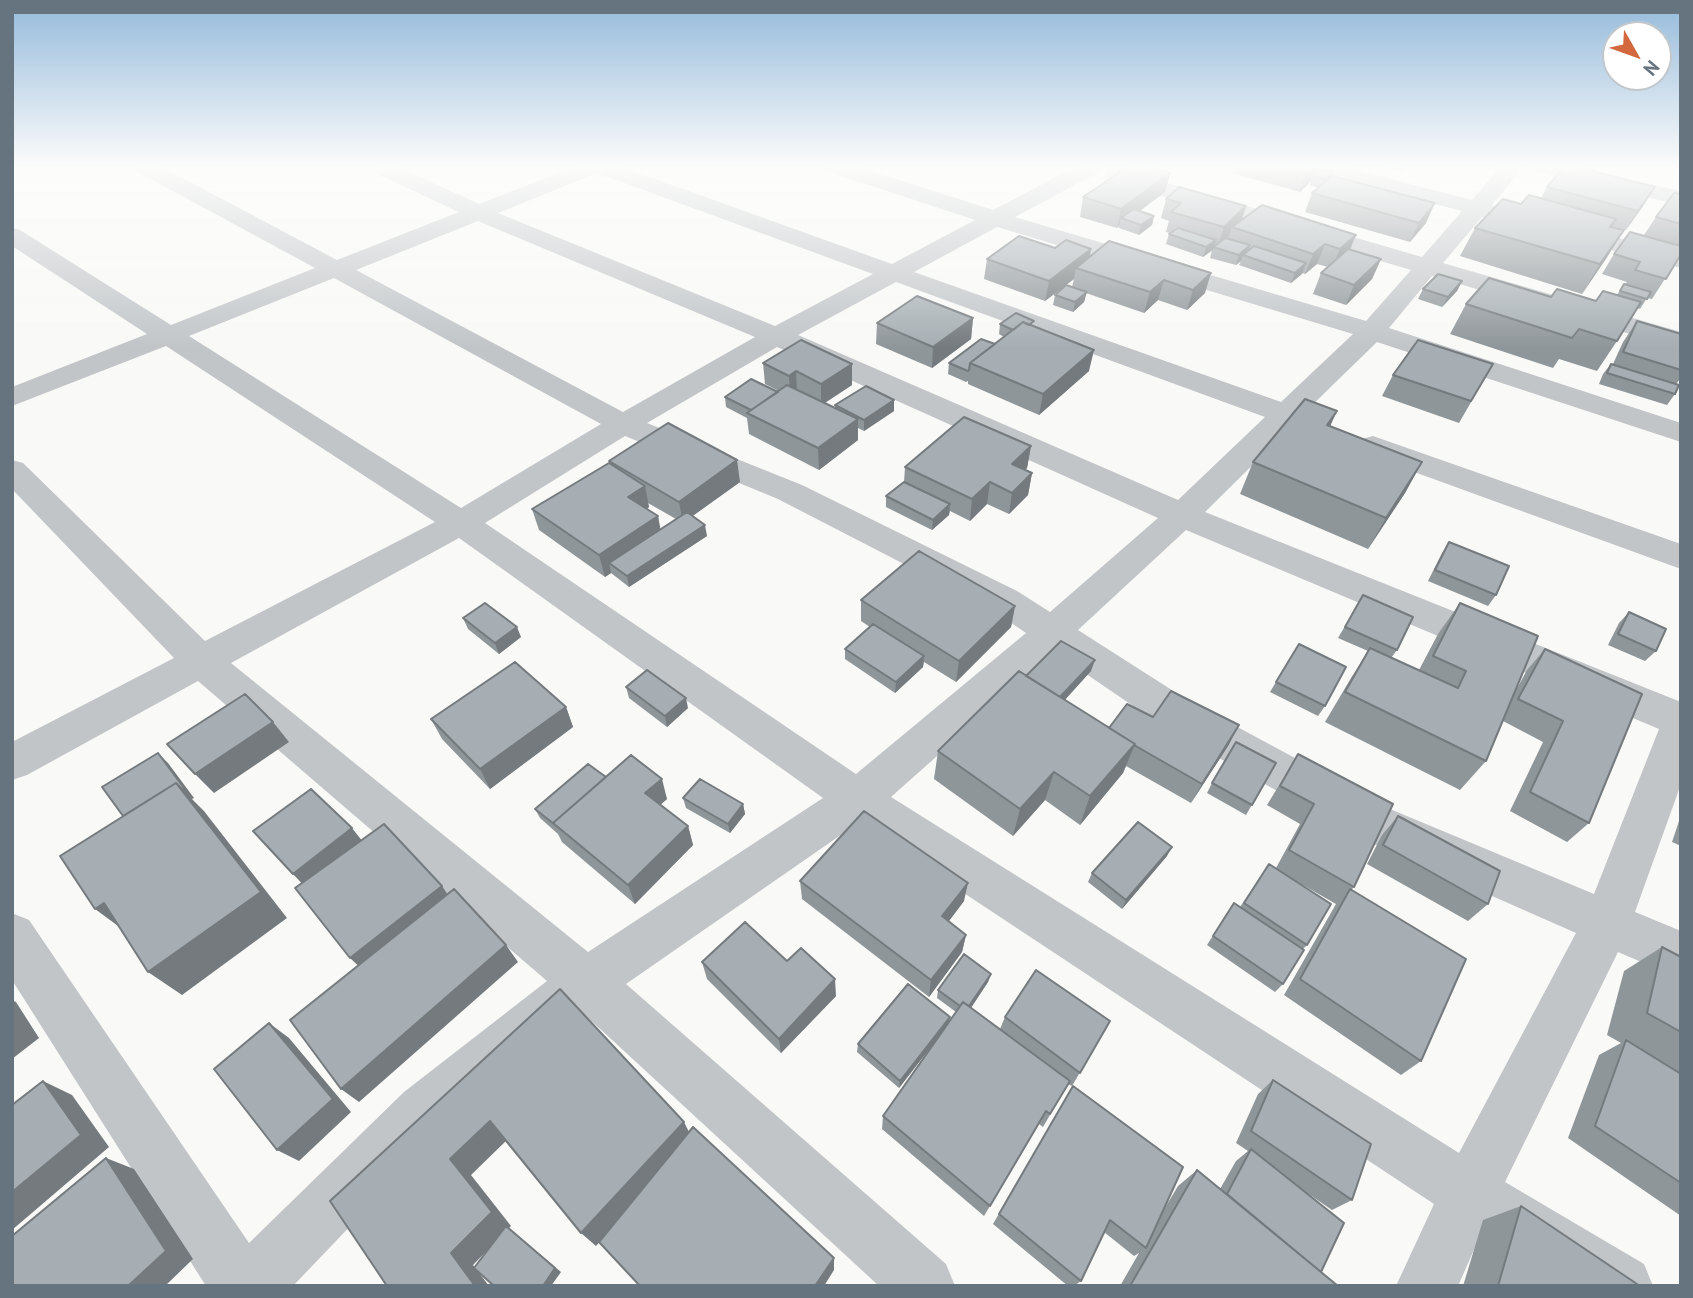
<!DOCTYPE html>
<style>
body{margin:0}
#map{position:relative;width:1693px;height:1298px;overflow:hidden;background:#f9f9f7;font-family:"PT Sans",sans-serif}
canvas{display:block}
.frame{position:absolute;inset:0;border:14px solid #66747f;pointer-events:none}
.north{position:absolute;left:1602px;top:21px;width:70px;height:70px;box-sizing:border-box;background:#fff;border:2px solid #c2c7cc;border-radius:50%;rotate:130deg;font-size:19px;font-weight:700;line-height:28px;text-align:center;color:#66747f}
.north::after{content:'';display:block;margin:auto;width:24px;height:32px;background:#d3683e;clip-path:polygon(50% 0,100% 100%,50% 72%,0 100%)}
</style>
<div id="map">
<canvas width="1693" height="1298"></canvas>
<div class="frame"></div>
<div class="north">N</div>
</div>
<script>
const context = document.querySelector('canvas').getContext('2d');
context.lineJoin = 'round';
function toPath(rows) {
  const path = new Path2D();
  for (const r of rows) {
    path.moveTo(r[0], r[1]);
    for (let i = 2; i < r.length; i += 2) path.lineTo(r[i], r[i + 1]);
  }
  return path;
}
function paint(path, color) {
  context.fillStyle = color;
  context.fill(path, 'evenodd');
}
function strokePath(path, color, width, dash) {
  context.strokeStyle = color;
  context.lineWidth = width;
  context.lineCap = dash ? 'butt' : 'round';
  context.setLineDash(dash || []);
  context.stroke(path);
}
paint(toPath([
 [133,166,160,166,337,260,459,212,371,171,368,166,397,166,479,204,577,166,619,166,892,264,975,220,826,171,823,166,856,166,993,210,1077,166,1104,166,1101,171,1015,217,1366,321,1411,270,1107,180,1104,175,1107,170,1115,169,1123,170,1422,257,1462,211,1308,171,1305,166,1341,166,1472,200,1501,166,1524,166,1492,205,1507,209,1510,214,1507,219,1499,221,1482,217,1443,263,1681,332,1681,349,1432,276,1389,328,1681,423,1681,442,1377,342,1306,411,1318,416,1322,422,1318,428,1307,431,1291,427,1205,512,1681,702,1681,784,1635,912,1681,931,1681,979,1618,952,1505,1182,1644,1264,1653,1286,1565,1286,1481,1234,1458,1286,1396,1286,1434,1204,858,823,626,984,946,1264,955,1286,879,1286,585,1015,442,1130,293,1286,206,1286,12,980,12,913,29,920,249,1243,404,1092,547,981,198,681,27,775,12,780,12,742,174,658,12,489,12,460,23,463,205,641,435,522,166,346,12,406,12,387,147,334,12,246,12,228,20,230,171,325,315,268,136,171,133,166],
 [597,173,873,274,775,326,498,213,597,173],
 [478,221,755,337,623,412,356,270,478,221],
 [997,227,1353,334,1281,402,914,272,997,227],
 [334,278,601,424,461,508,189,336,334,278],
 [896,282,1265,417,1178,500,798,335,896,282],
 [777,347,1158,518,1050,612,1017,591,802,485,647,423,777,347],
 [625,436,778,499,991,609,1026,633,856,774,485,523,625,436],
 [1186,530,1659,729,1594,894,1390,809,1189,701,1078,630,1186,530],
 [459,538,823,798,588,952,231,663,459,538],
 [1054,652,1161,725,1358,837,1576,933,1459,1153,891,797,1054,652],
 [1527,166,1567,166,1681,191,1681,205,1530,171,1527,166],
 [1564,224,1681,254,1681,268,1556,236,1552,231,1556,226,1564,224],
 [1373,436,1681,544,1681,569,1362,453,1357,446,1362,439,1373,436]
]), '#c1c5c8');
paint(toPath([
 [1234,166,1322,166,1320,171,1333,172,1332,176,1426,223,1410,242,1305,212,1312,193,1318,188,1310,185,1311,181,1300,192,1232,173],
 [1384,166,1405,166,1401,171],
 [1170,173,1165,192,1140,211,1154,216,1152,225,1139,235,1119,228,1119,226,1117,228,1080,217,1083,197],
 [1547,187,1643,206,1626,230,1612,226,1624,230,1582,294,1460,256,1475,228,1521,204,1541,198],
 [1681,193,1681,254,1652,299,1647,298,1640,309,1637,308,1617,341,1597,371,1559,359,1553,368,1450,334,1466,304,1551,297,1596,301,1617,295,1624,284,1625,284,1627,282,1602,274,1614,254,1644,235,1656,217],
 [1166,199,1246,206,1242,219,1381,259,1372,279,1346,305,1313,294,1321,273,1328,267,1317,264,1305,274,1303,273,1291,283,1239,265,1241,261,1236,265,1210,258,1212,250,1203,257,1166,244,1169,234,1170,233,1166,232,1169,221,1161,218],
 [1055,248,1091,249,1090,257,1205,293,1187,310,1158,300,1144,313,1086,293,1084,302,1073,312,1053,305,1055,295,1064,286,1045,301,984,279,987,259],
 [1074,279,1072,287,1066,285],
 [1462,281,1457,291,1442,307,1418,299,1423,289],
 [973,318,971,339,932,368,876,344,877,323],
 [1637,321,1681,334,1681,378,1676,384,1675,394,1667,405,1599,384,1603,374,1611,364,1613,364,1623,342],
 [1000,324,1034,326,1089,371,1039,415,968,384,968,381,966,382,948,374,949,363,995,344,1004,337,999,334],
 [763,363,852,385,825,403,835,408,835,405,894,400,894,411,864,431,858,428,858,440,819,470,749,434,747,418,726,407,725,397,779,391,765,384],
 [1493,364,1459,423,1382,396,1393,375],
 [1330,426,1422,462,1405,493,1368,549,1240,494,1253,462],
 [1031,446,1027,468,1025,470,1032,473,1028,495,1009,514,987,504,970,521,950,511,949,515,932,530,886,507,886,496,904,482,905,467],
 [609,461,740,482,692,516,707,536,629,587,611,573,605,577,539,530,532,509,610,463],
 [648,503,676,519,660,529,658,516,647,509,649,507],
 [1449,542,1496,595,1488,606,1428,581,1442,553],
 [1363,595,1397,650,1391,658,1419,670,1438,634,1460,603,1515,692,1527,670,1545,649,1589,823,1567,842,1510,811,1543,742,1503,721,1486,761,1460,790,1325,722,1351,678,1368,651,1338,638],
 [861,600,1015,606,1011,627,956,682,924,662,923,667,895,693,845,659,845,649,870,627,861,621],
 [1629,612,1656,651,1645,661,1608,645,1619,623],
 [463,618,521,637,499,654,468,629],
 [1091,671,1065,700,1109,728,1153,717,1239,725,1228,746,1191,803,1126,766,1123,773,1080,825,1045,800,1013,836,934,779,938,751,1026,676],
 [1276,682,1325,706,1318,716,1270,692],
 [626,687,688,708,667,727,629,698],
 [566,707,573,727,490,789,442,739,431,719],
 [1298,754,1354,887,1352,889,1421,1061,1401,1075,1284,995,1336,904,1289,877,1307,945,1303,949,1283,984,1275,992,1207,945,1234,903,1240,907,1269,864,1276,868,1300,824,1267,805],
 [1276,763,1246,815,1207,793,1212,783],
 [606,777,667,799,660,805,688,826,693,845,635,904,562,842,558,834,540,818,535,809],
 [683,798,743,804,745,814,730,833,686,808],
 [1681,815,1681,846,1672,842],
 [1398,816,1488,904,1468,921,1367,864,1382,835],
 [1167,856,1122,909,1088,882,1092,873],
 [800,881,964,901,949,921,966,935,962,952,929,997,802,899],
 [1662,947,1681,957,1681,1216,1568,1138,1599,1055,1621,1043,1607,1035,1624,971],
 [787,961,836,996,781,1053,707,979,702,962],
 [991,974,988,982,971,1008,1000,1029,1005,1017,1110,1021,1072,1086,1068,1084,1043,1127,1039,1124,984,1216,882,1129,883,1116,936,1040,899,1088,857,1052,858,1044,948,1023,956,1012,937,998,938,990],
 [1273,1080,1352,1200,1332,1210,1297,1186,1321,1272,1338,1286,1120,1286,1139,1253,1134,1256,1104,1232,1081,1281,1074,1286,1068,1286,993,1224,1073,1086,1160,1216,1178,1186,1197,1170,1220,1189,1236,1161,1248,1151,1236,1143,1258,1094],
 [1521,1206,1640,1286,1463,1286,1483,1220]
]), '#8f969a');
paint(toPath([
 [1314,166,1322,166,1319,174,1313,176,1311,181,1300,192,1306,173],
 [1333,172,1330,182,1320,189,1324,179],
 [1170,173,1165,192,1127,220,1121,218,1119,226,1117,228,1121,209],
 [1655,187,1643,206,1626,230,1638,211],
 [1435,203,1426,223,1410,242,1419,223],
 [1246,206,1240,225,1232,227,1229,236,1218,247,1224,227],
 [1154,216,1152,225,1139,235,1141,225],
 [1624,230,1606,259,1582,294,1600,264],
 [1356,235,1348,255,1331,269,1340,249],
 [1216,240,1213,250,1203,257,1206,247],
 [1325,244,1317,264,1305,274,1313,254],
 [1250,245,1247,256,1243,255,1241,261,1236,265,1239,255],
 [1091,249,1087,269,1076,268,1074,279,1045,301,1049,281],
 [1381,259,1372,279,1346,305,1354,285],
 [1306,263,1302,274,1291,283,1295,273],
 [1211,273,1205,293,1187,310,1193,290],
 [1164,280,1158,300,1144,313,1150,292],
 [1462,281,1457,291,1442,307,1448,297],
 [1087,292,1084,302,1073,312,1075,302],
 [973,318,971,339,932,368,933,347],
 [1094,350,1089,371,1039,415,1043,394],
 [852,364,852,385,821,405,821,384],
 [796,371,797,392,790,397,789,376],
 [894,400,894,411,864,431,864,420],
 [1337,411,1323,442,1327,425],
 [858,419,858,440,819,470,818,448],
 [1031,446,1027,468,1009,485,1012,464],
 [737,460,740,482,683,523,679,502],
 [1422,462,1405,493,1368,549,1386,518],
 [1032,473,1028,495,1009,514,1012,493],
 [990,482,987,504,970,521,972,499],
 [645,486,649,507,633,518,628,497],
 [950,504,949,515,932,530,933,520],
 [658,516,662,538,609,563,611,573,605,577,599,555],
 [705,525,707,536,629,587,627,576],
 [1015,606,1011,627,956,682,959,661],
 [517,627,521,637,499,654,495,643],
 [924,656,923,667,895,693,896,682],
 [1095,660,1091,671,1046,720,1049,709],
 [686,698,688,708,667,727,665,716],
 [566,707,573,727,490,789,480,769],
 [273,722,289,742,214,793,195,774],
 [1239,725,1228,746,1191,803,1202,784],
 [1135,744,1123,773,1080,825,1090,796],
 [158,753,168,763,194,798,192,799,204,811,287,918,182,995,148,972,139,833],
 [1054,772,1045,800,1013,836,1020,809],
 [662,779,667,799,651,813,645,793],
 [743,804,745,814,730,833,728,824],
 [688,826,693,845,635,904,628,885],
 [352,828,367,847,310,892,293,874],
 [1172,847,1167,856,1122,909,1126,900],
 [968,883,964,901,939,934,942,916],
 [442,886,454,904,367,974,350,958],
 [104,903,129,934,95,909],
 [966,935,962,952,929,997,931,980],
 [506,945,518,962,359,1102,341,1089],
 [991,974,988,982,964,1018,966,1010],
 [835,979,836,996,781,1053,779,1039],
 [12,1000,16,1002,39,1038,12,1059],
 [950,1017,948,1025,899,1088,900,1081],
 [269,1023,289,1038,351,1112,299,1161,277,1150],
 [43,1081,72,1095,109,1147,12,1230,12,1192],
 [490,1121,508,1139,471,1175,511,1226,509,1228,561,1272,551,1286,543,1286,509,1228,473,1265,489,1286,475,1286,451,1253,450,1159],
 [684,1122,693,1140,596,1246,581,1233],
 [106,1158,134,1169,193,1259,165,1286,128,1286],
 [834,1258,834,1270,824,1286,815,1286]
]), '#747a7d');
const building = toPath([
 [1129,166,1145,166,1170,173,1121,209,1083,197,1129,166],
 [1280,166,1314,166,1306,173,1280,166],
 [1565,166,1573,166,1655,187,1638,211,1547,187,1565,166],
 [1323,169,1333,172,1324,179,1313,176,1323,169],
 [1332,176,1435,203,1419,223,1312,193,1332,176],
 [1179,187,1246,206,1224,227,1171,212,1181,203,1166,199,1179,187],
 [1674,193,1681,194,1681,224,1656,217,1674,193],
 [1529,195,1616,219,1610,227,1624,230,1600,264,1475,228,1503,199,1521,204,1529,195],
 [1262,205,1356,235,1340,249,1325,244,1313,254,1232,227,1262,205],
 [1134,209,1154,216,1141,225,1121,218,1134,209],
 [1178,228,1216,240,1206,247,1169,234,1178,228],
 [1630,232,1681,246,1681,254,1666,279,1635,270,1640,262,1614,254,1630,232],
 [1019,236,1055,248,1066,240,1091,249,1049,281,987,259,1019,236],
 [1225,238,1250,245,1239,255,1213,247,1225,238],
 [1109,241,1211,273,1193,290,1164,280,1150,292,1076,268,1109,241],
 [1254,246,1306,263,1295,273,1243,255,1254,246],
 [1348,249,1381,259,1354,285,1321,273,1348,249],
 [1438,274,1462,281,1448,297,1423,289,1438,274],
 [1489,278,1551,297,1557,289,1596,301,1603,291,1641,302,1617,341,1579,329,1572,338,1466,304,1489,278],
 [1624,284,1651,292,1647,299,1620,291,1624,284],
 [1066,285,1087,292,1075,302,1055,295,1066,285],
 [917,296,973,318,933,347,877,323,917,296],
 [1016,313,1034,321,1029,325,1023,322,1013,330,1000,324,1016,313],
 [1637,321,1681,334,1681,370,1623,352,1637,321],
 [1023,322,1094,350,1043,394,970,363,1023,322],
 [981,339,995,344,970,363,969,370,968,371,949,363,981,339],
 [801,340,852,364,821,384,796,371,789,376,763,363,801,340],
 [1418,340,1493,364,1471,401,1393,375,1418,340],
 [1611,364,1679,385,1675,394,1607,373,1611,364],
 [751,379,778,392,751,410,725,397,751,379],
 [787,385,858,419,818,448,747,413,787,385],
 [866,386,894,400,864,420,835,405,866,386],
 [1305,399,1337,411,1327,425,1422,462,1386,518,1253,462,1305,399],
 [964,417,1031,446,1012,464,1032,473,1012,493,990,482,972,499,905,467,964,417],
 [668,423,737,460,679,502,609,461,668,423],
 [609,463,645,486,628,497,658,516,599,555,532,509,609,463],
 [904,482,950,504,933,520,886,496,904,482],
 [687,512,705,525,627,576,609,563,687,512],
 [1449,542,1509,566,1496,595,1435,570,1449,542],
 [919,551,1015,606,959,661,861,600,919,551],
 [1363,595,1413,617,1397,650,1345,627,1363,595],
 [485,603,517,627,495,643,463,618,485,603],
 [1460,603,1538,636,1486,761,1345,692,1370,648,1458,688,1466,671,1433,656,1460,603],
 [1629,612,1666,629,1656,651,1618,634,1629,612],
 [873,624,924,656,896,682,845,649,873,624],
 [1061,641,1095,660,1060,697,1026,676,1061,641],
 [1299,644,1346,667,1325,706,1276,682,1299,644],
 [1545,649,1642,694,1589,823,1530,792,1563,721,1518,699,1545,649],
 [515,662,566,707,480,769,431,719,515,662],
 [647,670,686,698,665,716,626,687,647,670],
 [1019,671,1135,744,1090,796,1054,772,1020,809,938,751,1019,671],
 [1171,691,1239,725,1202,784,1134,745,1135,744,1109,728,1127,704,1153,717,1171,691],
 [245,694,273,722,195,774,167,744,245,694],
 [1236,742,1276,763,1252,805,1212,783,1236,742],
 [158,753,184,788,182,789,176,783,123,816,102,787,158,753],
 [1298,754,1393,804,1354,887,1289,850,1314,804,1280,786,1298,754],
 [631,755,662,779,645,793,688,826,628,885,553,823,631,755],
 [588,764,606,777,553,823,554,824,535,809,588,764],
 [700,779,743,804,728,824,683,798,700,779],
 [176,783,261,892,148,972,104,903,95,909,60,856,176,783],
 [311,789,352,828,293,874,253,831,311,789],
 [864,811,968,883,942,916,966,935,931,980,800,881,864,811],
 [1398,816,1500,871,1488,904,1383,845,1398,816],
 [1138,822,1172,847,1126,900,1092,873,1138,822],
 [384,824,442,886,350,958,295,888,384,824],
 [1269,864,1331,904,1307,945,1244,903,1269,864],
 [454,889,506,945,341,1089,290,1020,454,889],
 [1350,889,1466,959,1421,1061,1300,979,1350,889],
 [1234,903,1304,950,1283,984,1213,936,1234,903],
 [745,922,787,961,801,948,835,979,779,1039,702,962,745,922],
 [1662,947,1681,957,1681,1032,1647,1013,1662,947],
 [964,954,991,974,969,1006,963,1002,960,1006,938,990,964,954],
 [1036,970,1110,1021,1080,1073,1005,1017,1036,970],
 [908,984,950,1017,900,1081,858,1044,908,984],
 [560,989,684,1122,581,1233,490,1121,450,1159,492,1212,451,1253,475,1286,387,1286,330,1201,560,989],
 [963,1002,1070,1081,1050,1114,1046,1111,990,1206,883,1116,963,1002],
 [269,1023,333,1099,277,1150,214,1069,269,1023],
 [1626,1040,1681,1074,1681,1183,1595,1126,1626,1040],
 [1273,1080,1371,1144,1352,1200,1251,1131,1273,1080],
 [43,1081,81,1135,12,1192,12,1105,43,1081],
 [1073,1086,1183,1167,1146,1248,1110,1220,1081,1281,999,1214,1073,1086],
 [693,1127,834,1258,815,1286,640,1286,599,1242,693,1127],
 [1251,1149,1344,1223,1321,1272,1227,1194,1251,1149],
 [106,1158,166,1251,128,1286,12,1286,12,1236,106,1158],
 [1197,1170,1338,1286,1130,1286,1197,1170],
 [1521,1206,1640,1286,1498,1286,1521,1206],
 [506,1226,555,1268,543,1286,494,1286,474,1268,506,1226]
]);
paint(building, '#a6aeb3');
strokePath(building, '#747a7d', 2);
const sky = context.createLinearGradient(0, 0, 0, 348);
sky.addColorStop(0, '#95badb');
sky.addColorStop(0.48, '#fcfcfb');
sky.addColorStop(1, '#fcfcfb00');
context.fillStyle = sky;
context.fillRect(0, 0, 1693, 348);
</script>
